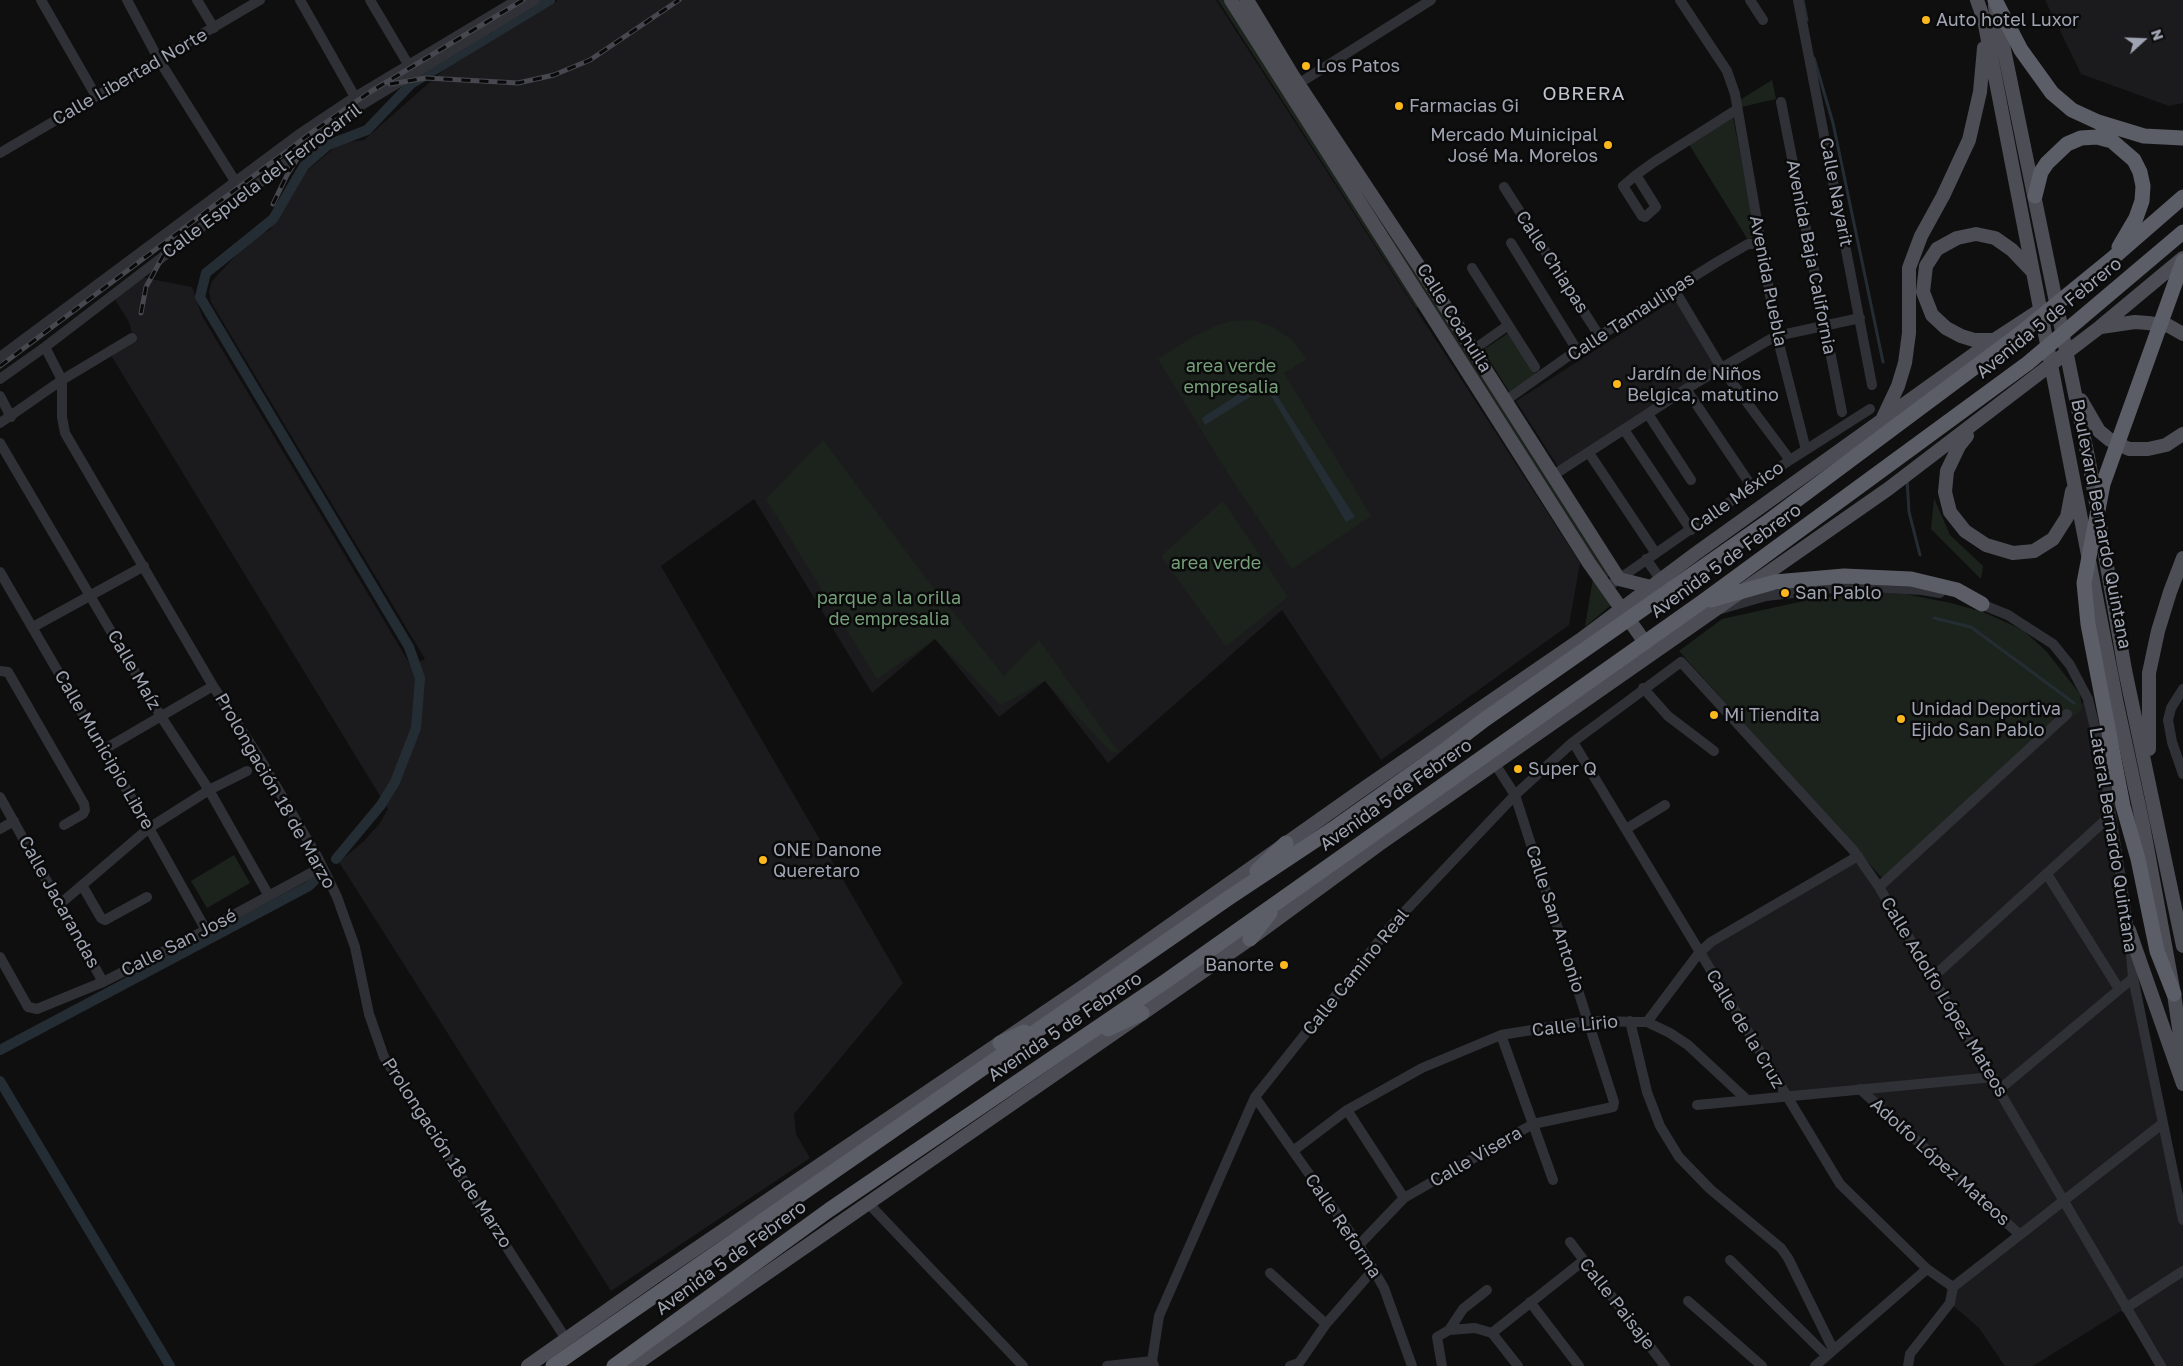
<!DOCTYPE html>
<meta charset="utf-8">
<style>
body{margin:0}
#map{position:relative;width:2183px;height:1366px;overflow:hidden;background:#0f0f10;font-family:"Golos Text",sans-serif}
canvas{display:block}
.north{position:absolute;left:2118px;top:15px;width:50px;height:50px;-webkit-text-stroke:4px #0a0a0b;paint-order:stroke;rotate:70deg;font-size:14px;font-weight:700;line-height:20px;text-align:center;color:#9fa4b2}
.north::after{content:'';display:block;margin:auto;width:18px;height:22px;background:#9fa4b2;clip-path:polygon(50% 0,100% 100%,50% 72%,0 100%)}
</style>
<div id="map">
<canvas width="2183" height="1366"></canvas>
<div class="north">N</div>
</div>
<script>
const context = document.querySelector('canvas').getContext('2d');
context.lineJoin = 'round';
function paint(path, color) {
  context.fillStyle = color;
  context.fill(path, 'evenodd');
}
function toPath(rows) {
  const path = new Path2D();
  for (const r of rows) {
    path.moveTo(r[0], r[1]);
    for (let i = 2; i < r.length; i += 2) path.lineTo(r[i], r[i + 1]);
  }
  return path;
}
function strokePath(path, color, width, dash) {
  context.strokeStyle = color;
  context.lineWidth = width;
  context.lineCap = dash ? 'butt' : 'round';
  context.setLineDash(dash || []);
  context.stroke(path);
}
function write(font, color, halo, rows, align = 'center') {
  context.font = font + ' "Golos Text",sans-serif';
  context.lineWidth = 5;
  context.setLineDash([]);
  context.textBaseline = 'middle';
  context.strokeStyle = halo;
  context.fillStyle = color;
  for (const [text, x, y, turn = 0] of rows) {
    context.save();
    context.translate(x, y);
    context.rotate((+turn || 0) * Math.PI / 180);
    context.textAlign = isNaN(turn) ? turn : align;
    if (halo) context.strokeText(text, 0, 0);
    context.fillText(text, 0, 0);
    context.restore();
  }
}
paint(toPath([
 [558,0,1216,0,1580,563,1569,625,1381,760,1282,610,1108,763,1045,681,999,717,935,639,872,693,754,499,661,566,903,983,794,1114,796,1134,810,1158,611,1291,339,862,364,841,380,823,388,809,109,352,133,336,129,322,113,296,140,277,192,287,202,316,411,666,425,659,211,302,209,292,212,281,252,238,270,230,302,175,340,143,364,140,454,61],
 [2045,0,2183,0,2183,103,2169,106,2081,74],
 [1675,299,1718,368,1559,468,1516,401],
 [2088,699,2183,1220,2183,1366,2161,1366,2126,1308,2033,1366,2005,1366,1979,1328,1950,1303,1953,1287,2019,1235,1860,1089,1786,1096,1699,953,1858,856,1879,887,2067,714]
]), '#1b1b1d');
paint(toPath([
 [1218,0,1241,0,1610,575,1601,583,1611,605,1585,627,1593,578,1425,305,1416,308],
 [1772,80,1776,99,1741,107,1740,100],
 [1732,112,1756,235,1748,240,1687,141],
 [1252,320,1273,327,1292,340,1307,359,1284,373,1371,516,1292,569,1227,472,1158,359,1196,335,1218,325,1231,321],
 [1510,332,1537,375,1510,393,1483,350],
 [823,440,924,576,1004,676,1039,640,1119,753,1110,751,1045,681,1001,705,935,639,877,679,766,499],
 [1934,498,1950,535,1983,566,1981,579,1931,529],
 [1223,501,1288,597,1226,646,1161,556],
 [1875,592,1905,594,1951,603,1983,612,2023,630,2046,651,2080,694,2082,709,1882,878,1679,651,1722,619,1817,598],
 [234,855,250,883,207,908,191,881]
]), '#1b231c');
paint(toPath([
 [1265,377,1355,517,1346,522,1266,387,1205,425,1202,418]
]), '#252d34');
strokePath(toPath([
 [1803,0,1807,20],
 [1814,58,1833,123,1883,362],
 [1907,479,1909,512,1920,555],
 [1934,618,1971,627,2074,703]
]), '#252d34', 3);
strokePath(toPath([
 [336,859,381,805,395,782,416,728,420,678,409,647,200,297,206,273,273,219,304,166,328,145,367,130,411,84,550,0],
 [0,1050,309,886,321,874],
 [0,1081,170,1366]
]), '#252d34', 10);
strokePath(toPath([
 [41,0,96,96],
 [127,0,159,60,235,181],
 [197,0,214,28],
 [300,0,355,97],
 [370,0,408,64],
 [1680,0,1727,71,1735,94,1777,336,1806,450],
 [1750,0,1763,20],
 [1798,0,1872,385],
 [1298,84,1431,0],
 [1781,102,1842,412],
 [0,153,260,0],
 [1636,175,1656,207,1645,217,1642,216,1623,186,1636,175,1654,162,1736,110],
 [1504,187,1600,337],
 [1511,243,1577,350],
 [1472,268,1535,367],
 [1674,289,1722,369,1790,460],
 [45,347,62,380,62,417,65,433,213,686,262,762,318,858,337,897,355,947,369,1014,384,1057,566,1339],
 [1473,350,1507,326],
 [0,357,298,135,355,97,517,0],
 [0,379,45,347,360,106,535,0],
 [1686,389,1752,487],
 [0,396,11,417],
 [1505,401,1577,350,1717,262,1748,244,1761,244],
 [1648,414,1691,480],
 [0,423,62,380,132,338],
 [1625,431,1691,530],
 [0,443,162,718,209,790,269,896],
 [1589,453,1655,552],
 [1552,476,1686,389,1767,341,1777,336,1860,318],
 [1646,559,1661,580],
 [0,572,149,828,206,930],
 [1606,588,1790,460,1870,409],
 [1976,602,2008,615,2053,644,2070,665,2088,699,2102,757,2129,930,2133,978,2183,1220],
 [1721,609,1766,596,1853,586,1922,590,1940,593],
 [33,627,144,566],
 [0,671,8,672,84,804,85,810,83,814,64,825],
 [1643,688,1668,716,1714,751],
 [2183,689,2171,708,2168,720,2172,742,2183,774],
 [1573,742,1840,1184,1927,1269,1953,1287],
 [103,750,213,686],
 [0,797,103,982],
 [0,829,14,821],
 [1626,829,1665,805],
 [2047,874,2119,989],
 [82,885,101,918,105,920,147,897],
 [1879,887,2067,714],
 [60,904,149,828,209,790,247,771],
 [0,957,28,1007,37,1009,103,982,206,930,322,867],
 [1933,977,2110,816],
 [1630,1021,1647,1092,1660,1126,1679,1157,1710,1189,1781,1248,1788,1258,1833,1349],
 [1647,1022,1699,953,1711,942,1858,856],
 [1501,1035,1553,1180],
 [1860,1089,2019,1234],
 [2000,1089,2133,978],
 [1255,1097,1359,1245,1384,1288,1412,1366],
 [1697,1105,1993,1077],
 [1347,1110,1404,1198],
 [1293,1151,1347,1110,1422,1068,1501,1035,1587,1021,1647,1022,1670,1033,1688,1045,1746,1099],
 [868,1203,1023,1366],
 [1570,1242,1665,1366],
 [1359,1245,1404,1198,1533,1124,1613,1107,1614,1102,1515,795,1495,764],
 [1730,1260,1826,1355],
 [1270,1273,1326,1324],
 [1953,1287,2162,1124],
 [1688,1301,1762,1366],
 [1530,1302,1579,1366],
 [2126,1308,2183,1271],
 [1449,1330,1463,1309,1487,1290],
 [1492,1333,1583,1261],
 [1492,1333,1518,1366],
 [1107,1366,1152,1361],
 [1154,1366,1152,1361,1159,1316,1255,1097,1391,926,1515,795,1573,742,1681,662,1854,851,1879,887,2161,1366],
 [1290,1366,1299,1363,1326,1324,1373,1270],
 [1442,1366,1437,1337,1449,1330,1475,1328,1492,1333],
 [1815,1366,1927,1269],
 [1908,1366,1910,1354,1950,1303,1953,1287]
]), '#303136', 10);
strokePath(toPath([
 [1231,0,1589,563,1651,651],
 [1247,0,1293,76,1436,292,1619,579,1651,587],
 [1977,0,1984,20,2117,704,2143,825,2174,994,2183,1056],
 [1995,6,2089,462,2125,670,2183,946],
 [2101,327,2135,322,2148,323,2169,326,2183,334],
 [1994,340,1974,340,1961,336,1946,328,1932,315,1923,292,1926,266,1937,249,1957,238,1976,234,1995,238,2012,250,2031,270],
 [2081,400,2099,431,2110,440,2129,449,2148,449,2166,445,2183,434],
 [1882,420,1898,386,1905,363,1909,333,1909,268,1921,236,1943,196,1969,140,1980,92,1984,48],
 [1967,436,1959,446,1947,471,1945,492,1950,512,1965,531,1986,545,2013,553,2034,551,2053,539,2067,517,2072,491],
 [2149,749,2149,673,2158,631,2170,592,2183,558],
 [2129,930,2183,1084],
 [528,1366,656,1276,1088,983,1366,787,1580,640,1695,554,1994,340,2040,310],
 [633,1366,1250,939,1378,845,1888,489,2100,327,2183,258]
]), '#4c4d55', 14);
strokePath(toPath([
 [1995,0,2021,50,2052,93,2072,110,2098,122,2144,136,2183,138],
 [2035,196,2041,172,2047,163,2067,144,2081,138,2097,137,2112,141,2134,160,2140,172,2143,186,2142,201,2136,218,2119,247],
 [1711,600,1775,582,1844,576,1911,579,1957,590,1982,604],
 [1257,871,1286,843],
 [1250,939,1270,913],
 [2174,994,2157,951,2138,859,2123,806,2088,624,2084,583,2103,484,2183,261],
 [1108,1029,1142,1013],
 [1000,1043,1024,1032],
 [553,1366,1230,897,1337,826,1445,750,1484,720,1766,523,2022,332,2114,257,2183,197],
 [614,1366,829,1210,1166,981,1702,602,2028,363,2183,232]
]), '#5c5e67', 15);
const rail = toPath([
 [390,84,426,78,518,83,554,75,590,60,679,0],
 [273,204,287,175,311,137],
 [141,313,146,287,174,236],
 [0,366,315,130,370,92,523,0]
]);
strokePath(rail, '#47484f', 5);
strokePath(rail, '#0a0a0b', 3, [9]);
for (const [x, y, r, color] of [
 [1926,20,5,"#fab81d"],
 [1306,66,5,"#fab81d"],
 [1399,106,5,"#fab81d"],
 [1608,145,5,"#fab81d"],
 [1617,384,5,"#fab81d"],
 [1785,593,5,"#fab81d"],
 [1714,715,5,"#fab81d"],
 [1901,719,5,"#fab81d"],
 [1518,769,5,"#fab81d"],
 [763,860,5,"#fab81d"],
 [1284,965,5,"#fab81d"]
]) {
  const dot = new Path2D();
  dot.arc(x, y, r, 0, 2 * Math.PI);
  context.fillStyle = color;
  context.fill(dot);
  strokePath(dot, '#0a0a0b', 2);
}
write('18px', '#9fa4b2', '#0a0a0b', [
 ["Auto hotel Luxor",1936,20],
 ["Los Patos",1316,66],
 ["Farmacias Gi",1409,106],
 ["Mercado Muinicipal",1598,135,"right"],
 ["José Ma. Morelos",1598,156,"right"],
 ["Jardín de Niños",1627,374],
 ["Belgica, matutino",1627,395],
 ["San Pablo",1795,593],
 ["Unidad Deportiva",1911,709],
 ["Ejido San Pablo",1911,730],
 ["Mi Tiendita",1724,715],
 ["Super Q",1528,769],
 ["ONE Danone",773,850],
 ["Queretaro",773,871],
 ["Banorte",1274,965,"right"]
], 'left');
write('18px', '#9fa4b2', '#0a0a0b', [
 ["Calle Libertad Norte",130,77,-30],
 ["Calle Espuela del Ferrocarril",262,181,-37],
 ["Calle Nayarit",1836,192,79],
 ["Avenida Baja California",1811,257,79],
 ["Calle Chiapas",1552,262,57],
 ["Avenida Puebla",1768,281,79],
 ["Calle Tamaulipas",1631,317,-33],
 ["Calle Coahuila",1454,318,58],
 ["Avenida 5 de Febrero",2049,318,-39],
 ["Calle México",1737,497,-35],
 ["Boulevard Bernardo Quintana",2101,524,79],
 ["Avenida 5 de Febrero",1726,561,-36],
 ["Calle Maíz",134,670,60],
 ["Calle Municipio Libre",104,750,60],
 ["Prolongación 18 de Marzo",275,791,60],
 ["Avenida 5 de Febrero",1396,795,-35],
 ["Lateral Bernardo Quintana",2113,840,81],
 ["Calle Jacarandas",59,902,61],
 ["Calle San Antonio",1555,919,72],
 ["Calle San José",179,943,-27],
 ["Calle Camino Real",1356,972,-51],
 ["Calle Adolfo López Mateos",1944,997,59],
 ["Calle Lirio",1575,1026,-6],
 ["Avenida 5 de Febrero",1065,1027,-34],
 ["Calle de la Cruz",1745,1029,59],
 ["Prolongación 18 de Marzo",447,1153,57],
 ["Calle Visera",1476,1157,-30],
 ["Adolfo López Mateos",1940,1162,42],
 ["Calle Reforma",1343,1226,56],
 ["Avenida 5 de Febrero",731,1258,-36],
 ["Calle Paisaje",1617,1304,52]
]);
write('18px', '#759f79', '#0a0a0b', [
 ["area verde",1231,366],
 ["empresalia",1231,387],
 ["area verde",1216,563],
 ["parque a la orilla",889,598],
 ["de empresalia",889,619]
]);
context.letterSpacing = '1px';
write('19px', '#c0c4ce', '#0a0a0b', [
 ["OBRERA",1584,94]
]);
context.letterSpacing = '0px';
</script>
